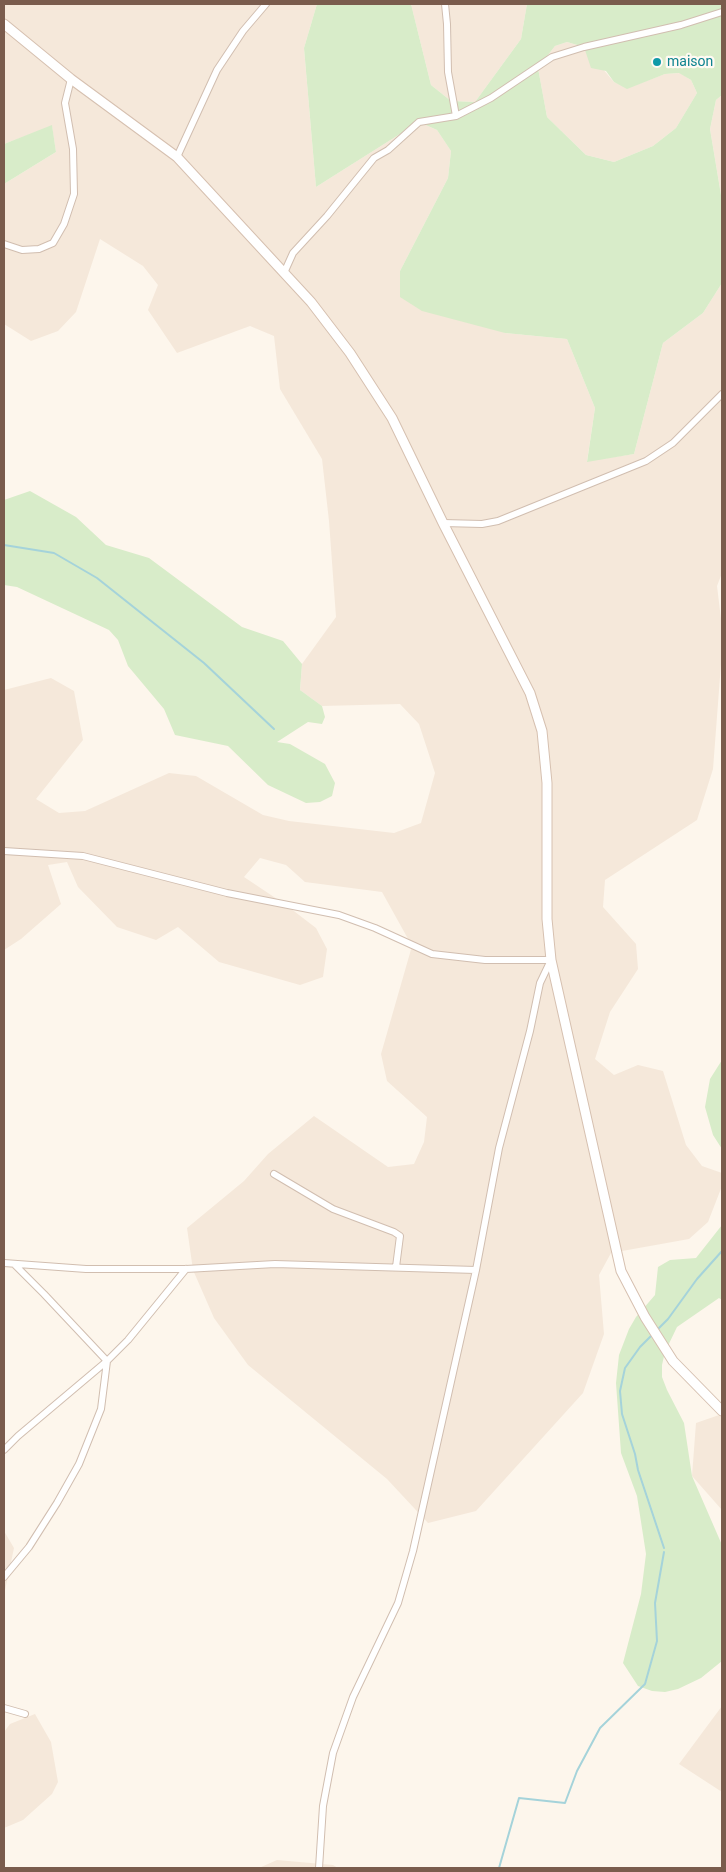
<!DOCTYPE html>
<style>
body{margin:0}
#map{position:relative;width:726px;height:1872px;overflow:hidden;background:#fdf6ec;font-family:Roboto,sans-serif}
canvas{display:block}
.frame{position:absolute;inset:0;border:5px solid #7a5c4d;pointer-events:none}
</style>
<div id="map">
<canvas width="726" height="1872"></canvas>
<div class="frame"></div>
</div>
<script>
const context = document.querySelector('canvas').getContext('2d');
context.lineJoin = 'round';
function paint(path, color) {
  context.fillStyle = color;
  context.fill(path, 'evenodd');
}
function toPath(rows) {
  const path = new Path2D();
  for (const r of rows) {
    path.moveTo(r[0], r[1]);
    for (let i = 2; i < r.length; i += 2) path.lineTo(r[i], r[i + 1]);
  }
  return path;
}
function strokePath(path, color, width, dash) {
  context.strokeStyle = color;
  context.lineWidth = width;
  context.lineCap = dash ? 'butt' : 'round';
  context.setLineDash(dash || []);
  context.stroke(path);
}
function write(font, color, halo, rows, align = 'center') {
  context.font = font + ' Roboto,sans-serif';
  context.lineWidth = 4.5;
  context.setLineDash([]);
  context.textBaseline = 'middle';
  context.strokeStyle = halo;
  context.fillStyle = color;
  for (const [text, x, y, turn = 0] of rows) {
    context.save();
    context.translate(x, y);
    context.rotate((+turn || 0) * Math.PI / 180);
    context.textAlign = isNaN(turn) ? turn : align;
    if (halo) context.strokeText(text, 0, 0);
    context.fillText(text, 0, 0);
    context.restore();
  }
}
paint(toPath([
 [4,4,317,4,304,48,316,187,419,122,437,130,451,151,448,178,400,271,505,333,567,339,595,408,587,461,634,454,663,343,703,313,722,283,722,573,717,586,722,627,722,651,713,769,697,820,605,880,603,907,636,944,638,969,610,1012,595,1059,614,1075,638,1065,663,1071,686,1145,702,1166,722,1173,722,1186,708,1222,689,1239,611,1253,599,1275,604,1334,583,1393,476,1511,428,1523,387,1479,248,1365,214,1318,193,1270,187,1228,244,1181,268,1154,314,1116,388,1167,414,1164,424,1142,427,1117,387,1081,381,1054,412,946,382,892,305,882,286,865,260,858,244,877,286,905,316,928,327,949,323,977,300,985,219,962,178,927,156,940,117,927,78,887,67,862,48,865,61,904,21,939,4,950,4,690,51,678,74,691,83,740,36,799,59,813,85,811,169,773,196,776,263,815,289,821,394,833,421,823,435,773,419,724,400,704,322,706,300,690,302,664,336,617,329,521,322,459,280,389,274,336,250,326,177,353,148,310,158,285,143,266,100,239,76,312,58,331,31,341,4,324,4,184,56,152,52,126,4,144],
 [411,4,527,4,521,39,475,102,451,101,431,85],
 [567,42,584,47,614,82,627,88,665,74,680,73,691,80,697,93,676,128,653,146,614,162,586,155,547,117,538,68,555,46],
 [722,95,722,201,710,129,716,100],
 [722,1414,722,1510,692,1476,696,1423],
 [4,1531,14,1548,4,1595],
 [722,1706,722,1792,679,1764],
 [35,1714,51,1742,58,1782,52,1794,23,1820,4,1828,4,1732,10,1724],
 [277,1860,333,1865,338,1868,259,1868]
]), '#f5e8da');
paint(toPath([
 [317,4,411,4,431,85,451,101,475,102,521,39,527,4,722,4,722,95,716,100,710,129,722,201,722,283,703,313,663,343,634,454,587,462,595,408,567,339,505,333,422,311,400,297,400,271,448,178,451,151,437,130,419,122,316,187,304,48],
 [567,42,584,47,591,68,606,71,614,82,627,89,665,74,679,73,691,80,697,93,676,128,653,146,614,162,586,155,547,117,538,68,555,46],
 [52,125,56,152,4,184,4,144],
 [30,491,76,517,106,545,149,558,242,627,283,641,302,664,300,690,322,706,325,717,322,724,308,722,277,742,290,744,325,764,335,783,332,796,320,802,306,803,268,785,228,746,175,735,164,709,128,666,118,640,109,630,17,587,4,585,4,500],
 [722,1060,722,1149,713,1135,705,1107,710,1079],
 [722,1225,722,1300,719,1298,677,1327,665,1352,662,1365,662,1377,667,1390,684,1423,692,1476,722,1545,722,1661,701,1678,678,1689,665,1692,652,1691,638,1686,623,1663,641,1594,646,1554,637,1496,621,1453,616,1383,619,1355,629,1329,636,1317,655,1295,658,1267,670,1260,696,1258]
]), '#d8ecc9');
strokePath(toPath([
 [4,545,54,553,97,578,204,663,274,729],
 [657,1330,668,1319,697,1279,722,1251],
 [652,1335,640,1347,625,1368,620,1391,622,1414,635,1454,638,1470,664,1548],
 [499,1868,519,1798,565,1803,577,1771,600,1728,645,1684,657,1641,655,1603,664,1552]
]), '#a5d3da', 2);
const street = toPath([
 [445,4,447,24,448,72,456,116],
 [177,157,217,70,243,31,266,4],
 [4,244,22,250,39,249,53,243,64,224,74,194,73,149,65,103,71,79],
 [284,273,293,253,327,216,374,158,388,150,419,122,456,116,491,98,552,57,584,47,681,25,722,12],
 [443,523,482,524,498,521,646,461,673,443,722,394],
 [4,851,83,856,227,893,339,915,375,928,432,954,485,960,551,960,540,983,530,1031,499,1148,476,1270,413,1551,398,1603,353,1697,333,1753,323,1806,319,1868],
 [274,1174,333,1209,394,1232,400,1236,396,1267],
 [4,1263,86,1269,186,1269,275,1264,476,1270],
 [4,1450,18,1436,107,1361,128,1340,186,1269],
 [4,1577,29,1547,57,1503,79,1464,101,1409,107,1361,44,1294,14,1264],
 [4,1708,25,1714]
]);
const secondary = toPath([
 [4,24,71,79,177,157,311,302,350,353,392,418,443,523,530,693,542,731,547,783,547,919,551,960,621,1271,645,1317,673,1361,722,1411]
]);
strokePath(street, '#d1beb0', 8);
strokePath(secondary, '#d6c0b0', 11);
strokePath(street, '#fff', 6);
strokePath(secondary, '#fff', 9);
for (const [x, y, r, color] of [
 [657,62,5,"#0f9aa8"]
]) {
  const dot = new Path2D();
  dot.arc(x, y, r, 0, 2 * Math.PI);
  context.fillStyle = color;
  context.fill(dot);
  strokePath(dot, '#fffaf3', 2);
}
write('14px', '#0d838f', '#fffaf3', [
 ["maison",667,62]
], 'left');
</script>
